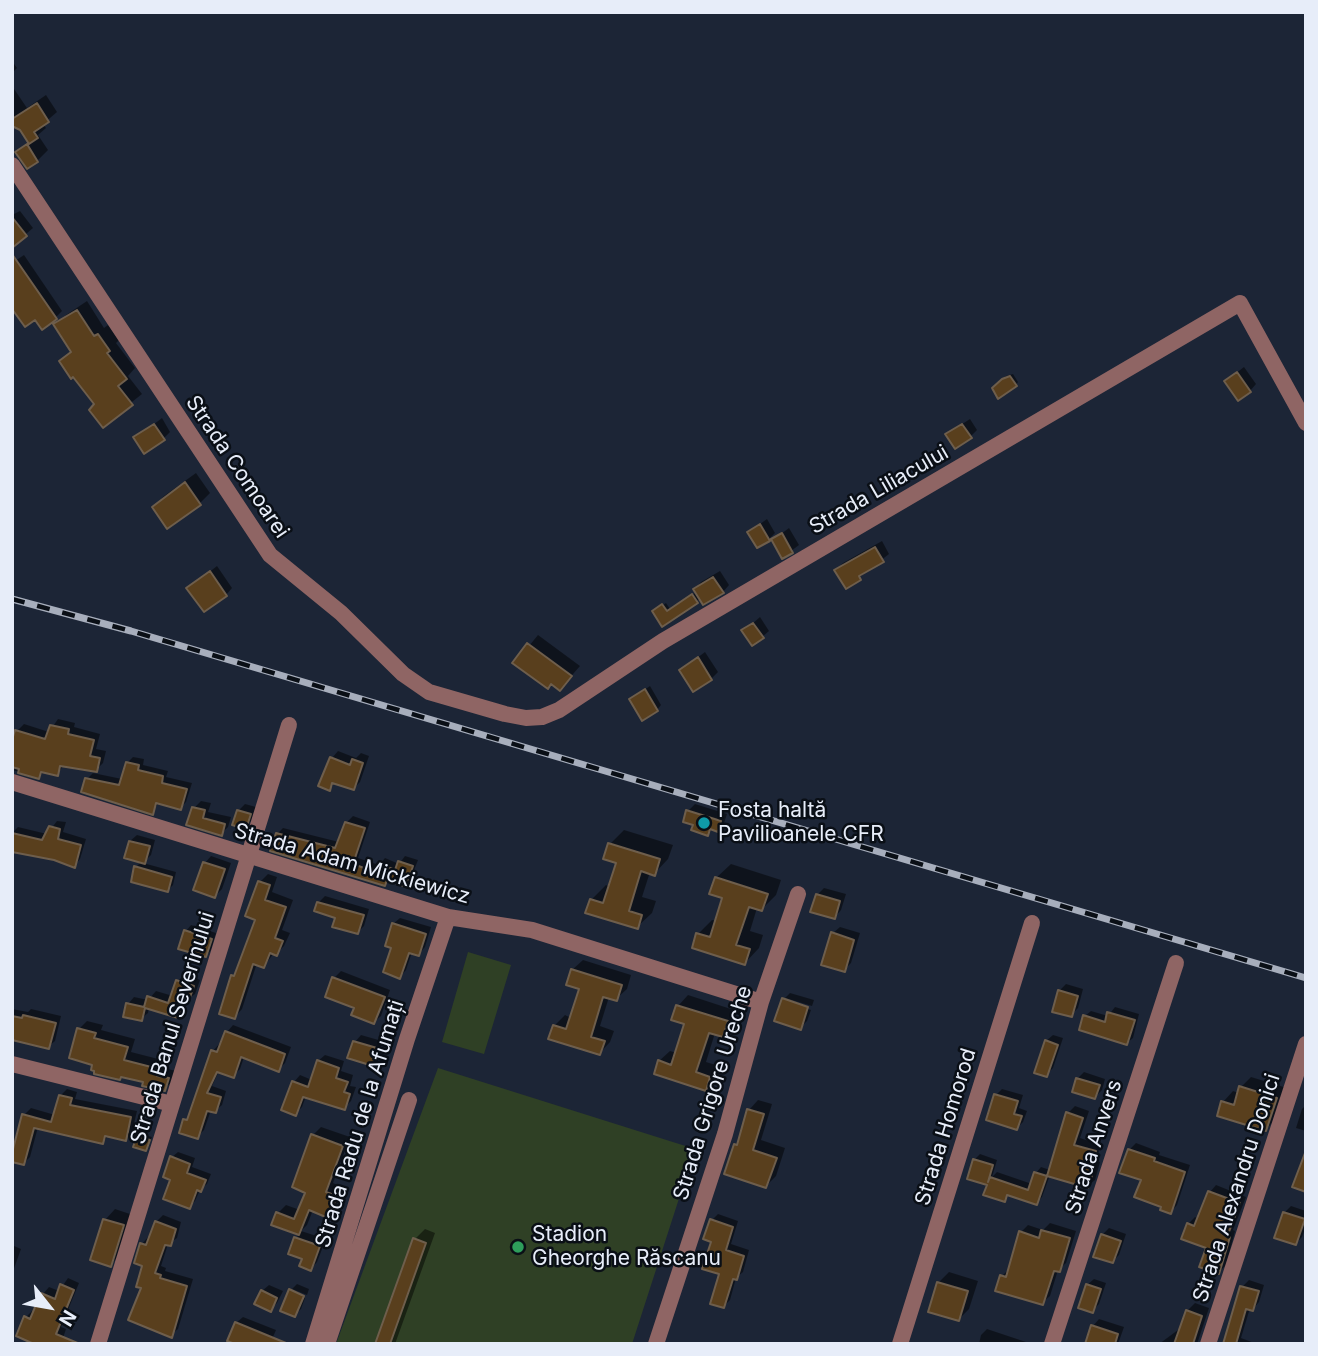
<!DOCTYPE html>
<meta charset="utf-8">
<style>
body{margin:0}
#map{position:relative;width:1318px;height:1356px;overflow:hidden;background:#1c2536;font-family:Inter,sans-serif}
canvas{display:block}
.frame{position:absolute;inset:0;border:14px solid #e7edf9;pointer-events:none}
.north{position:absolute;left:14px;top:1272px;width:70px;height:70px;-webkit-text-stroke:5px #0a0f16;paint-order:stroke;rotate:121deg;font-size:19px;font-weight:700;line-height:28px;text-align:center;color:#e7edf9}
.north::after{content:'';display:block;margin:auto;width:24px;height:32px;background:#e7edf9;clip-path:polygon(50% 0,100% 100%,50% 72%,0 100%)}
</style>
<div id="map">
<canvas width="1318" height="1356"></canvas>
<div class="frame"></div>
<div class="north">N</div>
</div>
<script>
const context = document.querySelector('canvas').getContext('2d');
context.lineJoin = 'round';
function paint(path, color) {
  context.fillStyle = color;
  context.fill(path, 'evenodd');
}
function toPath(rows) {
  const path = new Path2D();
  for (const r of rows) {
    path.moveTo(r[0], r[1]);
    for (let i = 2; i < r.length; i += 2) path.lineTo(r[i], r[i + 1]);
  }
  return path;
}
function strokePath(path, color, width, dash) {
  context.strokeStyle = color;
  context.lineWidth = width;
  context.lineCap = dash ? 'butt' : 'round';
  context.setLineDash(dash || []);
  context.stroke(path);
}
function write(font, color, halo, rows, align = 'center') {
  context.font = font + ' Inter,sans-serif';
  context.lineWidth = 5;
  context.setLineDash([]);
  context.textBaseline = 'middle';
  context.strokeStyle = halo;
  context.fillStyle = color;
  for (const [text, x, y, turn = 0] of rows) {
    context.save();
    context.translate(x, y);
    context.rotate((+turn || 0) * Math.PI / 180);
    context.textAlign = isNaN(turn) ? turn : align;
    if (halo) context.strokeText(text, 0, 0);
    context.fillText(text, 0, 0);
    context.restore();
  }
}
paint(toPath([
 [468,952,511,965,484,1054,442,1042],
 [438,1068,695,1149,632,1344,336,1344]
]), '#2f4025');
paint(toPath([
 [12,61,17,68,12,73],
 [12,86,27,108,46,95,57,112,43,124,46,128,38,135,48,150,37,161,17,152,29,141,21,129,12,124],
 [20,211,33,228,12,246,12,215],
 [24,255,62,311,56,317,12,263],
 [87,301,104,328,108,325,119,340,116,343,135,368,128,376,142,394,103,425,96,404,61,361,72,351,56,325,66,315],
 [1244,367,1256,384,1250,391,1226,381],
 [1013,374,1018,382,1016,385,994,388,1006,376],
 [162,418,170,432,164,438,136,438],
 [970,419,977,430,970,437,947,434],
 [196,473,210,493,200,503,168,526,154,507,164,496],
 [767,519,775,533,769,539,749,532],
 [789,528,799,545,783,557,773,540],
 [882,541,889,554,847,587,836,570,843,563],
 [217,566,232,588,226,595,189,588],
 [720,571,729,585,723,592,701,598,663,625,657,609,666,603,670,609,697,592,695,589,701,582],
 [760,617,769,631,762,637,744,631],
 [538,635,580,666,560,689,515,663],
 [705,652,718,672,711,679,681,670],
 [650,686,661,705,657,710,631,699],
 [58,719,75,723,74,727,100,734,96,749,106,751,103,763,93,773,122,779,127,763,133,757,144,759,143,765,168,771,166,777,192,783,186,802,180,808,159,802,152,813,87,779,96,770,64,765,57,774,45,771,38,777,12,770,12,743,17,731,24,724,49,732],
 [338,751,356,758,361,753,369,756,360,782,354,788,336,782,329,788,332,758],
 [201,801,211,803,208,812,231,817,228,827,221,834,188,824,194,808],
 [245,804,256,807,252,820,245,827,238,811],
 [695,804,727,814,724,823,718,830,713,828,708,834,695,823,688,811],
 [353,816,370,822,358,858,379,865,385,858,399,864,405,856,418,860,411,878,405,885,390,879,384,884,277,834,283,828,339,842,347,822],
 [57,821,66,822,63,832,86,839,80,859,74,866,54,859,12,850,12,833,18,827,47,834],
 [624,830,673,845,668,859,654,874,650,872,642,897,656,901,652,913,637,927,591,900,606,885,610,887,618,862,610,844],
 [137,835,155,840,151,855,143,863,176,872,173,885,168,890,136,867,142,861,130,841],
 [211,856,231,863,222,889,215,896,205,863],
 [731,864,781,880,776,895,762,909,757,908,750,931,763,935,759,948,745,963,698,934,712,920,717,921,724,897,716,878],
 [268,874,277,877,272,892,293,900,282,930,290,933,284,946,276,954,274,953,264,966,257,963,242,1009,235,1017,233,976,237,972,257,918,260,882],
 [824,888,846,894,841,910,835,917,817,895],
 [325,896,369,909,364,926,358,932,337,917,318,903],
 [400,918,431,927,425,947,419,954,412,952,406,970,400,977,394,947,393,924],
 [191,925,216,933,211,950,206,956,186,931],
 [840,927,860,933,851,963,844,970,833,933],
 [583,960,631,975,627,989,616,999,609,997,600,1026,614,1031,610,1042,600,1053,554,1026,565,1015,571,1018,581,988,572,970],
 [341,971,390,990,381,1016,374,1022,356,1007,327,996,334,978],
 [185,974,200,980,195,994,187,1000,184,1009,177,1016,149,1007,148,1013,141,1019,128,1004,134,997,148,1000,156,991,173,996,178,981],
 [1066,984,1083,989,1078,1008,1071,1015,1059,991],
 [790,993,814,1000,812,1006,785,998],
 [688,995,737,1011,732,1024,722,1035,715,1033,706,1062,719,1066,716,1078,705,1089,659,1061,670,1051,677,1053,686,1023,678,1006],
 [785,998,785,1001,811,1010,807,1021,800,1028,783,999],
 [1115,1007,1139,1014,1133,1038,1127,1043,1085,1016,1091,1011,1108,1016],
 [12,1009,28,1012,31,1009,61,1016,55,1041,48,1047,12,1034],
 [87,1021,103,1025,101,1030,135,1039,131,1052,166,1061,164,1068,176,1071,173,1081,164,1089,94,1064,79,1029],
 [233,1025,291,1047,285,1063,278,1070,244,1057,240,1069,233,1076,219,1071,212,1086,226,1091,222,1105,215,1111,211,1110,204,1130,197,1137,185,1120,190,1114,213,1051,219,1044,222,1045,227,1032],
 [361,1035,382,1041,379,1057,372,1064,355,1042],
 [1053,1035,1063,1038,1053,1068,1046,1075,1046,1041],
 [325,1055,344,1061,341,1071,353,1075,350,1086,356,1087,351,1101,344,1108,306,1096,302,1107,295,1114,294,1082,300,1075,312,1080,318,1061],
 [1084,1072,1105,1079,1102,1090,1095,1097,1077,1079],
 [1251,1077,1287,1088,1276,1119,1266,1129,1223,1102,1233,1091,1239,1093,1241,1087],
 [67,1089,77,1092,75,1099,137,1111,132,1132,125,1139,109,1135,103,1142,38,1127,30,1157,24,1163,24,1115,31,1108,55,1115,60,1096],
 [1002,1089,1023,1095,1019,1108,1027,1111,1023,1122,1017,1128,996,1095],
 [758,1100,772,1104,761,1140,785,1148,776,1176,766,1186,735,1145,740,1141,749,1110],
 [1306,1105,1306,1131,1296,1128,1302,1109],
 [1075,1106,1089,1111,1080,1138,1101,1145,1096,1161,1100,1162,1095,1180,1088,1186,1050,1175,1042,1197,1037,1203,1010,1194,1004,1200,989,1184,969,1178,974,1160,980,1154,997,1160,992,1177,997,1172,1032,1184,1036,1173,1041,1167,1050,1170,1068,1113],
 [321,1127,350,1137,333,1183,344,1188,336,1207,327,1216,313,1210,307,1225,301,1231,326,1239,317,1262,311,1269,304,1258,290,1253,296,1238,300,1234,274,1224,278,1213,286,1205,300,1210,308,1192,313,1135],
 [141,1134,152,1137,146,1149,139,1137],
 [1136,1143,1160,1152,1159,1155,1190,1165,1177,1205,1171,1212,1143,1179,1129,1150],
 [178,1152,195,1158,192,1167,211,1174,207,1184,200,1190,195,1201,189,1207,173,1179,172,1157],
 [1216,1185,1246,1197,1233,1230,1235,1231,1226,1265,1219,1272,1208,1246,1188,1224,1195,1217,1199,1219,1210,1192],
 [1291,1206,1306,1211,1306,1226,1302,1237,1296,1243,1284,1213],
 [115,1209,133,1215,121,1254,110,1265,105,1220],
 [718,1214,738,1221,731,1244,749,1250,743,1272,736,1278,730,1300,724,1306,721,1273,713,1241,712,1220],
 [163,1215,181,1222,177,1238,168,1244,161,1266,166,1268,165,1271,193,1279,178,1329,171,1335,144,1287,145,1265,142,1244,148,1237,151,1238,156,1222],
 [1050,1223,1076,1231,1066,1263,1058,1270,1050,1296,1042,1303,1002,1276,1009,1269,1021,1232,1028,1225,1043,1230],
 [1109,1228,1126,1234,1119,1255,1113,1261,1102,1235],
 [425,1229,435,1233,395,1344,377,1344,415,1239],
 [14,1246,21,1249,12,1274,12,1248],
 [949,1272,978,1281,969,1309,959,1319,938,1283],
 [68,1278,79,1283,61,1327,66,1329,61,1344,26,1317,32,1311,35,1312,43,1294,49,1287,59,1291],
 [1094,1279,1106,1283,1099,1304,1092,1311,1087,1285],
 [1249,1280,1264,1285,1259,1302,1253,1309,1250,1308,1241,1338,1257,1344,1224,1344,1242,1287],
 [297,1284,309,1289,307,1295,292,1289],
 [269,1285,283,1291,277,1303,270,1310,262,1291],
 [291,1292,305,1298,301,1309,294,1315],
 [1195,1303,1209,1308,1197,1344,1159,1344,1182,1327,1187,1311],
 [243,1317,276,1330,270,1344,229,1344,236,1323],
 [1099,1319,1124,1327,1118,1344,1087,1344,1093,1326],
 [987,1329,1032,1344,979,1344,981,1335]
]), '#0007');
const building = toPath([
 [37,103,49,122,34,132,38,138,29,144,20,130,12,126,12,119,37,103],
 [27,144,38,162,27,169,15,152,27,144],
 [12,217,27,236,12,248,12,217],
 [12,254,57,319,42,330,35,320,25,327,12,309,12,254],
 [77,310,94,336,98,334,110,351,107,353,127,379,118,386,133,405,103,428,89,410,94,404,73,377,71,379,59,361,71,352,53,324,77,310],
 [1237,372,1251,392,1238,401,1224,381,1237,372],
 [1010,376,1017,386,998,399,992,388,1002,379,1010,376],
 [154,424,165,440,144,454,133,437,154,424],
 [962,424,972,438,955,449,945,434,962,424],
 [185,482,201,505,167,529,152,507,185,482],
 [760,524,770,541,757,548,747,532,760,524],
 [782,533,793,553,782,559,771,539,782,533],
 [875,547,884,562,859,576,861,580,846,589,834,570,875,547],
 [210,571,227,596,204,612,186,588,210,571],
 [713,577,724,593,703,605,693,589,713,577],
 [692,594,698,603,662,627,652,611,662,604,667,611,692,594],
 [753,623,764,638,752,646,741,630,753,623],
 [527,643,572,676,560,691,551,684,548,689,512,663,527,643],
 [698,657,712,680,693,692,679,670,698,657],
 [645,689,658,711,642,721,629,699,645,689],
 [50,725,69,729,68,734,94,740,90,756,100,758,97,772,60,766,58,776,41,772,39,779,18,773,19,769,12,767,12,740,15,730,45,739,50,725],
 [330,757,350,765,352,759,363,763,354,790,332,783,330,791,318,786,330,757],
 [126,762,139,765,138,770,163,776,162,783,187,789,181,810,156,803,153,815,81,792,85,778,119,785,126,762],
 [192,807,205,810,203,818,225,824,222,836,186,825,192,807],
 [237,810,251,814,246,829,232,825,237,810],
 [686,810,721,821,718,832,710,829,708,836,691,830,693,825,683,822,686,810],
 [345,822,365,828,353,864,375,872,378,863,395,870,398,861,413,866,406,887,387,880,385,886,270,851,276,833,335,848,345,822],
 [49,826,60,829,58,839,81,845,75,868,54,860,12,852,12,833,42,840,49,826],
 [129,841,150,846,145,864,124,858,129,841],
 [608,843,660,859,655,876,641,871,629,911,642,915,638,929,585,913,590,899,603,903,616,863,603,859,608,843],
 [203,862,225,869,215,898,193,890,203,862],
 [134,866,172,877,168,892,131,882,134,866],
 [715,877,768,894,762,911,749,907,736,945,750,949,745,965,692,948,696,933,710,937,722,898,709,894,715,877],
 [258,881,270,885,265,900,286,907,275,938,283,941,277,956,270,953,264,968,253,964,235,1019,219,1014,231,975,234,976,255,920,245,916,258,881],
 [816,894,840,901,835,919,810,912,816,894],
 [317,902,364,915,358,934,332,927,335,918,314,911,317,902],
 [392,923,426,934,419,956,409,953,400,979,383,972,391,948,385,946,392,923],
 [184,930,212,939,206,957,178,949,184,930],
 [831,932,854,940,845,972,821,965,831,932],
 [571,969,622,985,617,1001,603,997,591,1037,605,1041,600,1055,548,1039,553,1025,566,1029,579,989,566,985,571,969],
 [332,977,385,997,374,1024,351,1015,354,1008,325,997,332,977],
 [176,980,194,986,188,1003,183,1001,178,1018,145,1008,142,1021,123,1017,126,1003,144,1007,147,996,168,1003,176,980],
 [1058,990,1078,996,1072,1017,1052,1012,1058,990],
 [782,998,808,1007,801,1030,774,1021,782,998],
 [676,1005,728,1021,723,1037,709,1033,696,1072,710,1077,706,1091,654,1074,658,1060,671,1065,684,1024,671,1020,676,1005],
 [1107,1012,1135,1020,1127,1045,1079,1030,1083,1015,1105,1022,1107,1012],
 [23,1015,56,1023,49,1049,12,1040,12,1016,22,1018,23,1015],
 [77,1028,96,1033,94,1038,128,1047,124,1060,159,1069,157,1076,169,1078,165,1091,142,1086,143,1082,121,1077,120,1080,94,1074,94,1071,91,1070,92,1065,69,1058,77,1028],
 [225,1031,285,1054,279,1072,241,1057,234,1078,217,1072,207,1093,221,1097,216,1113,207,1111,198,1139,179,1133,183,1119,187,1120,211,1050,217,1052,225,1031],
 [1045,1040,1058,1045,1047,1077,1034,1073,1045,1040],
 [353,1041,377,1048,373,1066,347,1058,353,1041],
 [317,1060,339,1068,336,1078,348,1082,344,1092,350,1094,345,1110,303,1097,296,1116,281,1110,292,1081,308,1087,317,1060],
 [1076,1078,1100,1085,1095,1099,1072,1092,1076,1078],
 [1239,1086,1277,1098,1266,1131,1217,1116,1221,1101,1234,1105,1239,1086],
 [994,1094,1018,1101,1014,1114,1022,1116,1017,1130,986,1120,994,1094],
 [59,1095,72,1098,70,1105,131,1117,126,1141,105,1136,103,1144,34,1128,24,1165,12,1162,12,1153,22,1114,51,1122,59,1095],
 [747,1109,764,1114,753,1150,777,1158,766,1188,724,1174,734,1144,737,1145,747,1109],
 [1066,1112,1083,1118,1074,1145,1096,1151,1091,1168,1094,1169,1088,1188,1047,1176,1066,1112],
 [311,1134,343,1146,326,1192,337,1196,328,1218,309,1210,299,1235,271,1225,276,1212,294,1219,305,1193,292,1187,311,1134],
 [137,1136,150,1140,146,1151,133,1147,137,1136],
 [1128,1149,1155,1158,1154,1161,1185,1172,1171,1214,1160,1210,1161,1207,1134,1197,1141,1180,1119,1173,1128,1149],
 [1305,1153,1306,1153,1306,1192,1292,1187,1305,1153],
 [170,1156,190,1164,187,1173,206,1180,201,1192,197,1190,190,1209,163,1199,170,1180,163,1177,170,1156],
 [973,1159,993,1165,988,1182,990,1177,1028,1190,1034,1172,1047,1176,1037,1205,1007,1195,1005,1202,983,1195,987,1185,967,1179,973,1159],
 [1208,1191,1240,1203,1227,1237,1230,1237,1219,1274,1199,1267,1206,1248,1181,1239,1187,1223,1194,1226,1208,1191],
 [1283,1212,1305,1219,1296,1245,1274,1238,1283,1212],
 [103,1219,124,1225,111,1267,90,1260,103,1219],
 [710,1219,733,1227,726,1250,744,1256,737,1280,733,1279,724,1308,710,1304,719,1274,702,1269,711,1242,703,1239,710,1219],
 [155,1221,176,1229,171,1246,165,1245,155,1273,161,1275,160,1278,187,1286,172,1338,128,1320,141,1288,136,1287,142,1266,134,1263,140,1243,146,1245,155,1221],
 [1041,1230,1070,1238,1060,1272,1054,1271,1043,1305,995,1291,1000,1275,1006,1277,1019,1231,1039,1238,1041,1230],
 [1101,1234,1121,1241,1113,1263,1093,1257,1101,1234],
 [294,1237,320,1246,311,1271,299,1266,302,1259,288,1254,294,1237],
 [413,1238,426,1243,390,1344,375,1344,413,1238],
 [937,1282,968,1291,959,1321,928,1312,937,1282],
 [60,1284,74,1290,56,1334,80,1344,34,1344,16,1336,24,1316,30,1319,41,1293,55,1299,60,1284],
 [1086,1284,1101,1289,1093,1313,1078,1308,1086,1284],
 [1240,1286,1259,1291,1253,1311,1246,1309,1236,1344,1223,1344,1240,1286],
 [289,1289,304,1296,295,1317,280,1311,289,1289],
 [261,1290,277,1298,271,1312,254,1304,261,1290],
 [1186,1310,1202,1316,1193,1344,1174,1344,1186,1310],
 [235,1322,286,1343,286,1344,235,1344,227,1341,235,1322],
 [1091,1325,1118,1334,1115,1344,1085,1344,1091,1325]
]);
paint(building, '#593f1d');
strokePath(building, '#6e5e4c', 2);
strokePath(toPath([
 [12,165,270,555,341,613,403,674,429,692,505,714,526,718,542,717,559,710,663,641,1240,303,1306,423],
 [12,782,448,917,532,930,761,1002],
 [12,1064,172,1104],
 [98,1344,289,725],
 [313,1344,407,1039,448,917],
 [327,1344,409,1100],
 [656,1344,725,1134,761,1002,798,894],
 [900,1344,1032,923],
 [1052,1344,1176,963],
 [1208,1344,1306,1044]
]), '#8f6564', 16);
const rail = toPath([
 [12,599,131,631,1306,978]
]);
strokePath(rail, '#a7aebc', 7);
strokePath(rail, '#0a0f16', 4.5, [13]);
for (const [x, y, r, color] of [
 [704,823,7,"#0f9aa8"],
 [518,1247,7,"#2e9e5b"]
]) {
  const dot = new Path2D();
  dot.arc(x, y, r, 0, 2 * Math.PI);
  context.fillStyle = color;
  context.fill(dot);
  strokePath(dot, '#0a0f16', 2.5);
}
write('21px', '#e7edf9', '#0a0f16', [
 ["Strada Comoarei",237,467,56],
 ["Strada Liliacului",879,490,-30],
 ["Strada Adam Mickiewicz",352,864,16],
 ["Strada Banul Severinului",173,1028,-73],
 ["Strada Grigore Ureche",713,1093,-73],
 ["Strada Radu de la Afumați",360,1124,-73],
 ["Strada Homorod",946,1127,-73],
 ["Strada Anvers",1094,1147,-72],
 ["Strada Alexandru Donici",1237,1188,-72]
]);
write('21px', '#e7edf9', '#0a0f16', [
 ["Fosta haltă",718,811],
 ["Pavilioanele CFR",718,835],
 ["Stadion",532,1235],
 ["Gheorghe Răscanu",532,1259]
], 'left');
</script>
